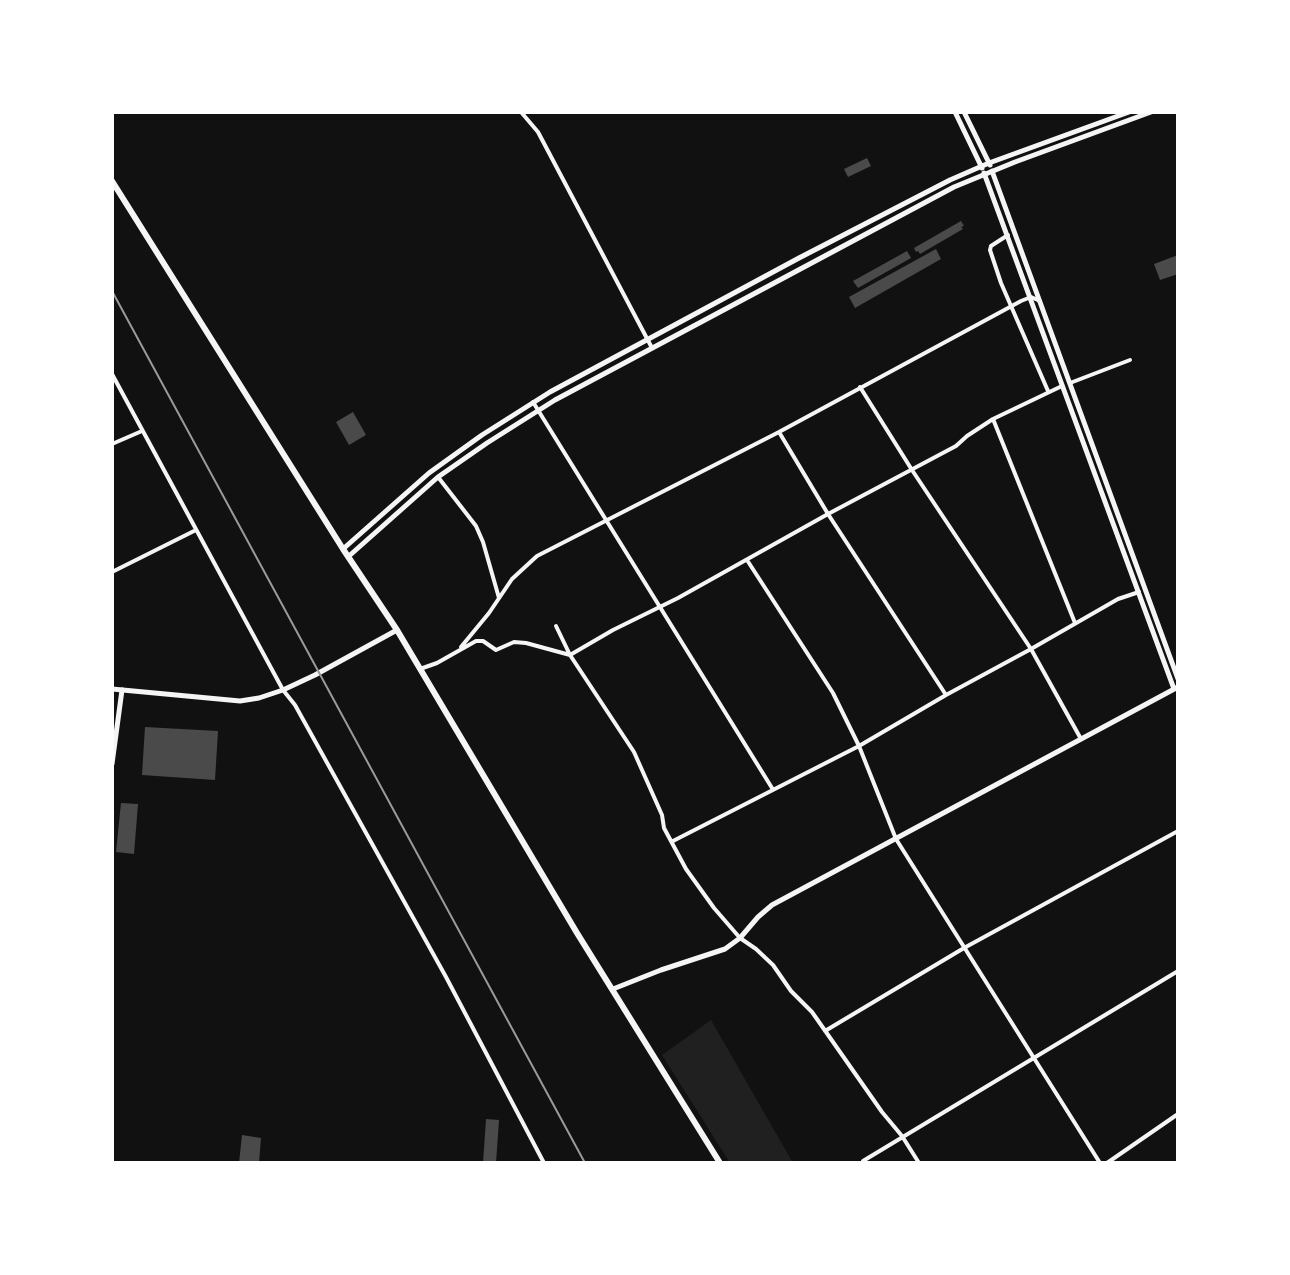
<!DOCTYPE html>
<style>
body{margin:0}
#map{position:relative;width:1290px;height:1275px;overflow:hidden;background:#111;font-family:Rubik,sans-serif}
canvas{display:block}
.frame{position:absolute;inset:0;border:114px solid #fff;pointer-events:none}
</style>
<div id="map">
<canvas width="1290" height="1275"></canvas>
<div class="frame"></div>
</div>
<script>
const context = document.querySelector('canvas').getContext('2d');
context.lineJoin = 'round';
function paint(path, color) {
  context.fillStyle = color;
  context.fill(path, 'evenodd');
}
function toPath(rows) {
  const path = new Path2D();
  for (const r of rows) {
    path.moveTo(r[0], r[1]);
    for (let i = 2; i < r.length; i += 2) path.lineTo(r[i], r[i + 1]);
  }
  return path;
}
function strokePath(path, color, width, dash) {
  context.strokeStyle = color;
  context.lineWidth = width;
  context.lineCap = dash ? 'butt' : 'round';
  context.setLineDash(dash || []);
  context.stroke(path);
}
paint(toPath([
 [711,1020,793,1163,730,1163,662,1055]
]), '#202020');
paint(toPath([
 [867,158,871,166,848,177,844,169],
 [961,221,964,226,961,227,963,229,920,254,918,251,916,252,914,248],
 [936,249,941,259,855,308,849,297],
 [907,251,911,258,858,288,853,281],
 [1178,255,1178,274,1160,280,1154,264],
 [353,412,366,435,349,445,336,422],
 [145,727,218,731,215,780,142,775],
 [121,803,138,804,134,854,116,852],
 [486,1119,499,1120,496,1163,483,1163],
 [242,1135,261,1138,259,1163,239,1163]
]), '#4a4a4a');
strokePath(toPath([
 [521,112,538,132,652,348],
 [1008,235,991,246,990,250,1001,283,1048,391],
 [112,374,283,690,295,705,446,977,544,1163],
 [1070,383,1130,360],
 [860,387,912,470,1031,649,1081,739],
 [533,402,772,788],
 [993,419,1075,623],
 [779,432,828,514,946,695],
 [112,444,142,431],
 [438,477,476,526,483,542,499,598],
 [747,560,833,693,859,746,896,839,1100,1163],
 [112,572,196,530],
 [556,626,570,655,634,752,662,815,664,828,686,869,714,908,740,938,756,949,773,965,791,991,812,1012,882,1112,902,1136,919,1163],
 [461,647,489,613,512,579,537,556,779,432,1021,301,1031,297,1040,301],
 [420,669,437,663,476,641,483,641,496,650,514,642,526,643,570,655,613,630,678,598,828,514,956,446,967,436,993,419,1062,386],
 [673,841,859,746,946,695,1031,649,1118,599,1139,592],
 [825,1031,964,948,1178,831],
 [863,1161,1178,971],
 [1107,1163,1178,1114]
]), '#f5f5f5', 4);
strokePath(toPath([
 [992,171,1178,679],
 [984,173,1174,689],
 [112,764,122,690],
 [613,989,661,970,725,949,740,938,758,917,772,905,1178,687]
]), '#f5f5f5', 5);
strokePath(toPath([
 [955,112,982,168],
 [964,112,990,165],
 [343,549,429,473,482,435,550,392,799,258,950,180,989,163,1129,112],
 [349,556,438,477,487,443,555,400,954,187,1015,162,1151,112],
 [112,689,240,701,259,698,283,690,315,675,397,630]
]), '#f5f5f5', 5);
strokePath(toPath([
 [112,181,343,549,397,630,577,933,720,1163]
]), '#f5f5f5', 6);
strokePath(toPath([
 [112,291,585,1163]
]), '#9a9a9a', 2);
</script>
